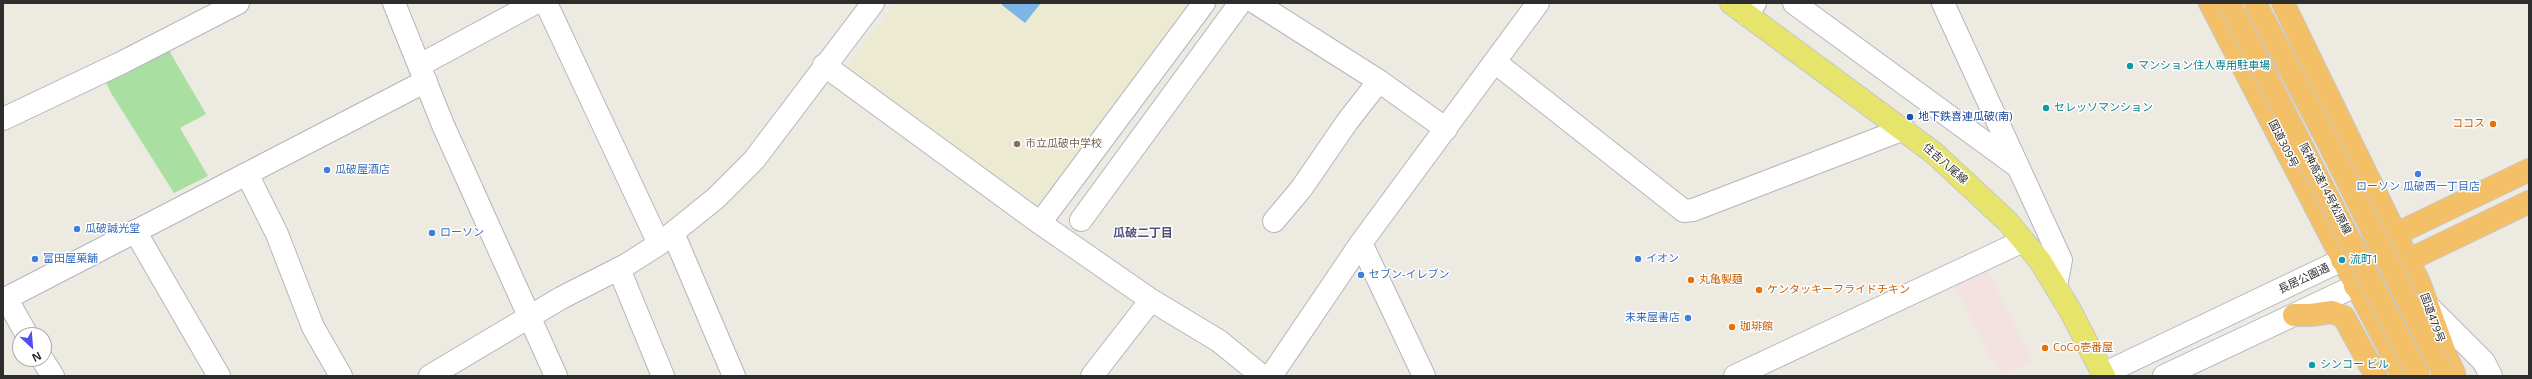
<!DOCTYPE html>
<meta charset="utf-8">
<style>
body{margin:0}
#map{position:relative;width:2532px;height:379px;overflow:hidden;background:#edeae1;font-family:"Open Sans",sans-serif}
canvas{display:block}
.frame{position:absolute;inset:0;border:4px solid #2d2d2d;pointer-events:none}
.north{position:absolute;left:12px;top:327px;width:40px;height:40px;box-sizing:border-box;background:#fff;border:1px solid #ababab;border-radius:50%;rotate:154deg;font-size:11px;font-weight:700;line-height:16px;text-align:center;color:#2d2d2d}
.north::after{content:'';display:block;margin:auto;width:14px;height:18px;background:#514eed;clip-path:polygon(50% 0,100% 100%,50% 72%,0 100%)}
</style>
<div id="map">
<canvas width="2532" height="379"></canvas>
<div class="frame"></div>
<div class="north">N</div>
</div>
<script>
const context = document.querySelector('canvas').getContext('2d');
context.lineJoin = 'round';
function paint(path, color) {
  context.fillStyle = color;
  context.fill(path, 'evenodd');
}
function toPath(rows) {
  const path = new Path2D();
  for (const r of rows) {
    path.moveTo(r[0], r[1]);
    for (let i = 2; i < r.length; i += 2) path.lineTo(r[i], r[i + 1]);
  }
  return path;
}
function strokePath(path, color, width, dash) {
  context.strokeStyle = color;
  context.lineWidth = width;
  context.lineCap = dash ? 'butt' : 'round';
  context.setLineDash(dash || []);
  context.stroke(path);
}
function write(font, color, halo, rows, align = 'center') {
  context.font = font + ' "Open Sans","Noto Sans JP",sans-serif';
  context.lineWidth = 3;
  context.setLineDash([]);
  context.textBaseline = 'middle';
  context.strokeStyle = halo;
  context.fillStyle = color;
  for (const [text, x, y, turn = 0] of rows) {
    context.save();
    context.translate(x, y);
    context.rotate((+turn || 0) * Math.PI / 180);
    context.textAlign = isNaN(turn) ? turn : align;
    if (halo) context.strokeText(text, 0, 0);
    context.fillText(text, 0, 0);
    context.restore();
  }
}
paint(toPath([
 [896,3,1201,3,1040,215,842,73]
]), '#edead2');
paint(toPath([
 [1987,270,2032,361,2001,376,1955,286]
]), '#f3e2df');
paint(toPath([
 [167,47,206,114,180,128,208,176,174,193,111,93,104,78]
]), '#aadfa2');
paint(toPath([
 [1003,3,1041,3,1025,23,1002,5]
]), '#7db5e7');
const minor = toPath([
 [394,3,443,125,556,376],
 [546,3,659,244],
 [1256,3,1379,81,1446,129],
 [1794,3,2017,166],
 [1943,3,2061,260,2056,286],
 [1747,15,1755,3],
 [1495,62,1684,211,1693,210,1904,129],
 [420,65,535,3],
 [824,65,1040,223,1151,300,1219,341,1262,376],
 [3,119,123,62,238,3],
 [247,174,277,234,313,327,341,376],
 [1081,220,1240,3],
 [1274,221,1301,189,1347,122,1379,81],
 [1040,223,1204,3],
 [135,231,219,376],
 [673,233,734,376],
 [1361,243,1424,376],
 [619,269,663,376],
 [6,298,27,335],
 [3,300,426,81],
 [2431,309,2484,362,2491,376],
 [42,359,53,376],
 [2103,374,2342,260],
 [430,376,561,298,626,265,659,244,716,198,754,160,873,3],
 [1092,376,1151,300],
 [1271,376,1361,243,1538,3],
 [1735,376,2023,241],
 [2164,376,2355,286]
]);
const major = toPath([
 [1731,3,1934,153,2008,222,2040,261,2070,310,2104,376]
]);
const highway = toPath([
 [2210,3,2403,376],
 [2283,3,2419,282,2446,356,2454,373],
 [2342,260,2529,170],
 [2355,286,2529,202],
 [2294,315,2311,315,2332,312,2344,317,2376,376]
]);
strokePath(minor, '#b4b4bf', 24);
strokePath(major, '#c8c8c8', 24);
strokePath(highway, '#c8c8c8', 24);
strokePath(minor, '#fff', 22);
strokePath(major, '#e7e46c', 22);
strokePath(highway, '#f3c067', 22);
const highwayBridge = toPath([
 [2229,3,2419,376],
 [2255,3,2330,146,2445,376]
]);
strokePath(highwayBridge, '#c8c8c8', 24, []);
strokePath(highwayBridge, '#f3c067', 22);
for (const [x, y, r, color] of [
 [2130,66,4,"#0f9aa8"],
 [2046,108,4,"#0f9aa8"],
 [1910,117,4,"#1a4fb4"],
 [2493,124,4,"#e8710a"],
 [1017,144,4,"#8d6e63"],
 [327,170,4,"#3f7fe0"],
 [2418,174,4,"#3f7fe0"],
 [77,229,4,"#3f7fe0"],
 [432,233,4,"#3f7fe0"],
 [35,259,4,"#3f7fe0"],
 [1638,259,4,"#3f7fe0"],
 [2342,260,4,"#0f9aa8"],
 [1361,275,4,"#3f7fe0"],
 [1691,280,4,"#e8710a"],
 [1759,290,4,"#e8710a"],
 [1688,318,4,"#3f7fe0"],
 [1732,327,4,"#e8710a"],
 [2045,348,4,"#e8710a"],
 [2312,365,4,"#0f9aa8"]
]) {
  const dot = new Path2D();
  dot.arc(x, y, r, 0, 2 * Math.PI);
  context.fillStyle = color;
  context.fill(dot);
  strokePath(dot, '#fff', 1.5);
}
write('11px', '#0d838f', '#fff', [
 ["マンション住人専用駐車場",2138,66],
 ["セレッソマンション",2054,108],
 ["流町1",2350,260],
 ["シンコー ビル",2320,365]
], 'left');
write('11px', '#164399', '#fff', [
 ["地下鉄喜連瓜破(南)",1918,117]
], 'left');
write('11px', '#c56008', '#fff', [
 ["ココス",2485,124,"right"],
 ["丸亀製麺",1699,280],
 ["ケンタッキーフライドチキン",1767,290],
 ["珈琲館",1740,327],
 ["CoCo壱番屋",2053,348]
], 'left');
write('11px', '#785e54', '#fff', [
 ["市立瓜破中学校",1025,144]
], 'left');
write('11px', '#2d2d2d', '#fff', [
 ["国道309号",2283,144,63],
 ["住吉八尾線",1945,164,41],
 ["阪神高速14号松原線",2325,189,63],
 ["長居公園通",2304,279,-25],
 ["国道479号",2432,318,70]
]);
write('11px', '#366cbe', '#fff', [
 ["瓜破屋酒店",335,170],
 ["ローソン 瓜破西一丁目店",2418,187,"center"],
 ["瓜破誠光堂",85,229],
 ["ローソン",440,233],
 ["富田屋菓舗",43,259],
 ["イオン",1646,259],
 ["セブン-イレブン",1369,275],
 ["未来屋書店",1680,318,"right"]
], 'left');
write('bold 12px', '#51507b', '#fff', [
 ["瓜破二丁目",1143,234]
]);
</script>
